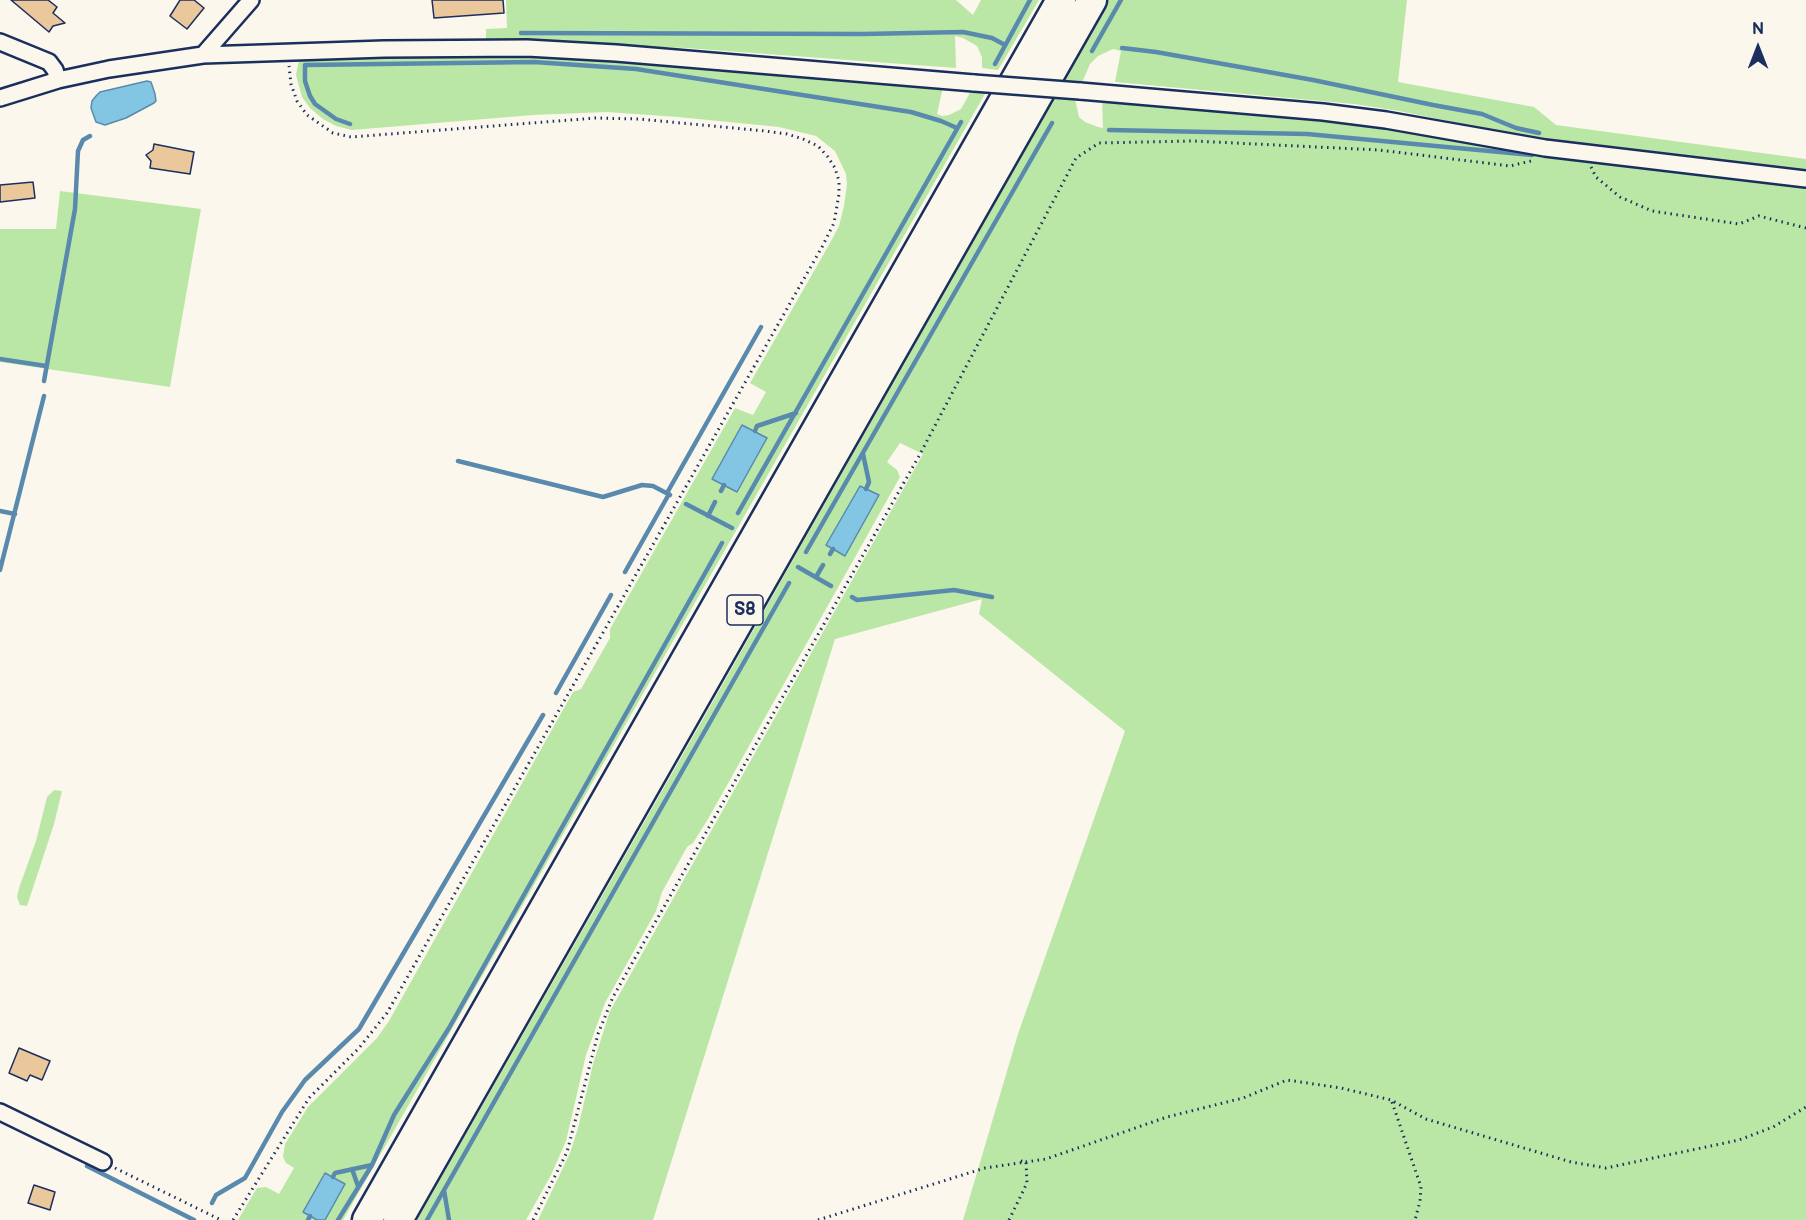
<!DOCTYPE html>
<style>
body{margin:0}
#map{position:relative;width:1806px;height:1220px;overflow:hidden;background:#fbf7ec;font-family:"Balsamiq Sans",sans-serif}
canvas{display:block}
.north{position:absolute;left:1728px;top:18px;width:60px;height:60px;-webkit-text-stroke:4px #fbf7ec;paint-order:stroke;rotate:0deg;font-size:16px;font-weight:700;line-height:24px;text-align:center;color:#1b2f5e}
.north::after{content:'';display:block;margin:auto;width:21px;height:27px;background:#1b2f5e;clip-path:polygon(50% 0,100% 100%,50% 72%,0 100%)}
</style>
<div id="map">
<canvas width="1806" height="1220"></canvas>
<div class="north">N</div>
</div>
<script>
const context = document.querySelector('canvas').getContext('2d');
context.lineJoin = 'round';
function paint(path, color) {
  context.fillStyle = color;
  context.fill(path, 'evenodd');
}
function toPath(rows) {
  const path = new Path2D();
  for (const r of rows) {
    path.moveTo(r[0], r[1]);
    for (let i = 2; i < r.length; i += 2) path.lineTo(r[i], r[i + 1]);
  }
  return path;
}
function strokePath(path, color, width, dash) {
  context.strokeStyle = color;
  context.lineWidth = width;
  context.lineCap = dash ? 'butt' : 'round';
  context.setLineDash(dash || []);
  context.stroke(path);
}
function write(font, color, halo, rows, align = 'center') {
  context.font = font + ' "Balsamiq Sans",sans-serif';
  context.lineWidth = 5;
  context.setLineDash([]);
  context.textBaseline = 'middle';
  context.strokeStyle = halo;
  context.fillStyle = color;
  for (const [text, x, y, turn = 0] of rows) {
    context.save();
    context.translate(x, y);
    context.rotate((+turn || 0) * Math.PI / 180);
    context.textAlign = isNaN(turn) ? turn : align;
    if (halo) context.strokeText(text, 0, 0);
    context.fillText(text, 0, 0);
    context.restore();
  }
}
paint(toPath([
 [506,0,956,0,973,15,981,0,1039,0,998,70,982,68,982,57,977,46,963,38,955,36,956,68,686,48,486,40,486,29,507,28],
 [1109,0,1407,0,1398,82,1534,107,1556,125,1806,159,1806,1220,963,1220,1018,1034,1125,731,979,614,982,599,835,639,653,1220,538,1220,570,1153,578,1128,593,1064,610,1011,923,454,900,443,887,462,897,470,900,477,708,819,693,843,687,847,662,892,656,911,605,1003,586,1055,566,1141,551,1175,526,1220,417,1220,707,712],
 [1113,49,1121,51,1115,82,1354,104,1399,111,1546,141,1405,130,1310,118,1102,99,1103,128,1098,127,1085,122,1079,117,1075,99,1090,64,1098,56],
 [496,54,631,61,943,87,937,114,942,116,949,115,961,109,971,91,986,92,343,1220,238,1220,257,1188,266,1187,279,1194,294,1168,286,1163,283,1157,285,1144,308,1107,377,1038,389,1021,573,692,581,689,610,638,610,629,735,408,753,415,766,392,750,383,830,243,839,226,844,206,847,184,846,174,835,151,816,136,779,127,678,117,607,112,533,115,352,130,336,126,323,119,310,108,302,97,296,75,299,60,305,57],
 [60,191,201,209,170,387,0,362,0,229,56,229],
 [54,790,62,791,54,824,27,906,20,905,17,897,19,888,36,841,47,797]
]), '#bae7a5');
const water = toPath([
 [147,81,151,82,155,94,156,101,154,103,126,118,105,125,96,122,91,108,92,101,96,96,100,92,147,81],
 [742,425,767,438,737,492,712,479,742,425],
 [860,486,879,495,845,556,826,545,860,486],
 [325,1173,345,1184,325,1220,317,1220,303,1212,325,1173]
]);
paint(water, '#83c6e4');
strokePath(water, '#598aae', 1.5);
strokePath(toPath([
 [521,33,863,34,963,32,992,38,1005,45],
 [1122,48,1156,52,1313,80,1433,105,1482,114,1516,128,1539,133],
 [1092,51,1121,0],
 [995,64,1030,0],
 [350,124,336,119,315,104,310,96,305,81,305,65,534,62,636,69,911,112,941,121,957,128],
 [1109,130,1307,134,1532,155],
 [0,359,46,366],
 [44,381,75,209,78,151,83,140,90,136],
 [755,431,757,426,796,413],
 [863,454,869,482,866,489],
 [458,461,603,497,642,485,653,486,670,495],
 [721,491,724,485],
 [667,493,761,327],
 [686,504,732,528],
 [0,511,15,514],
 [738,513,961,122],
 [708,516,715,502],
 [806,552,1052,123],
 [830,554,833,549],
 [798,567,831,586],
 [0,570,44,396],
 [625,572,669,494],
 [816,577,823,565],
 [852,597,857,600,954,590,992,597],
 [556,693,611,595],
 [87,1166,194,1220],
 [352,1169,358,1186],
 [333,1177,335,1173,372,1165],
 [444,1190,449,1220],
 [212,1203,216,1195,245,1178,282,1112,305,1080,359,1029,543,715],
 [308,1220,310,1216],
 [338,1220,372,1165,394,1115,449,1028,722,543],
 [427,1220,789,583]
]), '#598aae', 4.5);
const building = toPath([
 [11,0,48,0,57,7,53,13,65,23,53,26,49,32,11,0],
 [180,0,194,0,204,8,187,29,170,16,180,0],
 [432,0,503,0,504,13,434,18,432,0],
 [154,144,194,152,190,174,150,168,151,161,146,155,153,150,154,144],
 [33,182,35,198,0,202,0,185,33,182],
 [19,1048,50,1061,42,1080,30,1075,27,1081,9,1073,19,1048],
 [34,1185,55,1192,50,1210,28,1203,34,1185]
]);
paint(building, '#ebc79c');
strokePath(building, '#1b2f5e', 1.5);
const minor = toPath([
 [0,42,49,62,55,70,58,80],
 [203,55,251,0],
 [1080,91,1323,112,1386,120,1545,148,1806,179],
 [0,98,58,80,109,69,203,55,384,49,527,48,616,53,974,83],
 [0,1112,103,1162]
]);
const motorway = toPath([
 [367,1220,1061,0],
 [398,1220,1092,0]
]);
strokePath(minor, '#1b2f5e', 20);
strokePath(motorway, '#1b2f5e', 33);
strokePath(toPath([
 [1591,167,1596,177,1620,197,1652,211,1739,224,1759,216,1806,228],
 [1392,1102,1421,1187,1420,1201,1415,1220],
 [115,1168,221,1220],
 [233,1220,309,1098,359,1048,387,1013,822,247,834,223,839,194,839,181,835,168,828,157,818,146,803,139,787,134,765,131,639,119,596,118,351,137,333,133,307,115,297,101,291,84,289,66],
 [533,1220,567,1152,598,1034,613,997,919,456,1076,158,1099,143,1194,141,1379,150,1510,166,1531,161],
 [818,1220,985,1168,1046,1159,1167,1117,1243,1098,1287,1080,1341,1088,1391,1100,1426,1119,1571,1162,1606,1168,1739,1140,1773,1127,1806,1107],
 [1009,1220,1027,1183,1026,1162,1017,1160]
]), '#1b2f5e', 3, [1.5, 4.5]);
strokePath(minor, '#fbf7ec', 15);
strokePath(motorway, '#fbf7ec', 28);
const minorBridge = toPath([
 [974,83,1080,91]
]);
strokePath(minorBridge, '#1b2f5e', 20, []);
strokePath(minorBridge, '#fbf7ec', 15);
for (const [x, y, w] of [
 [745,610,36]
]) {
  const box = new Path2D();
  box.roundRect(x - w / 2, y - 15, w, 30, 4.5);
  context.fillStyle = '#fbf7ec';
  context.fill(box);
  strokePath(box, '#1b2f5e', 1.5);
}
write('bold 18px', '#1b2f5e', null, [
 ["S8",745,610]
]);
</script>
